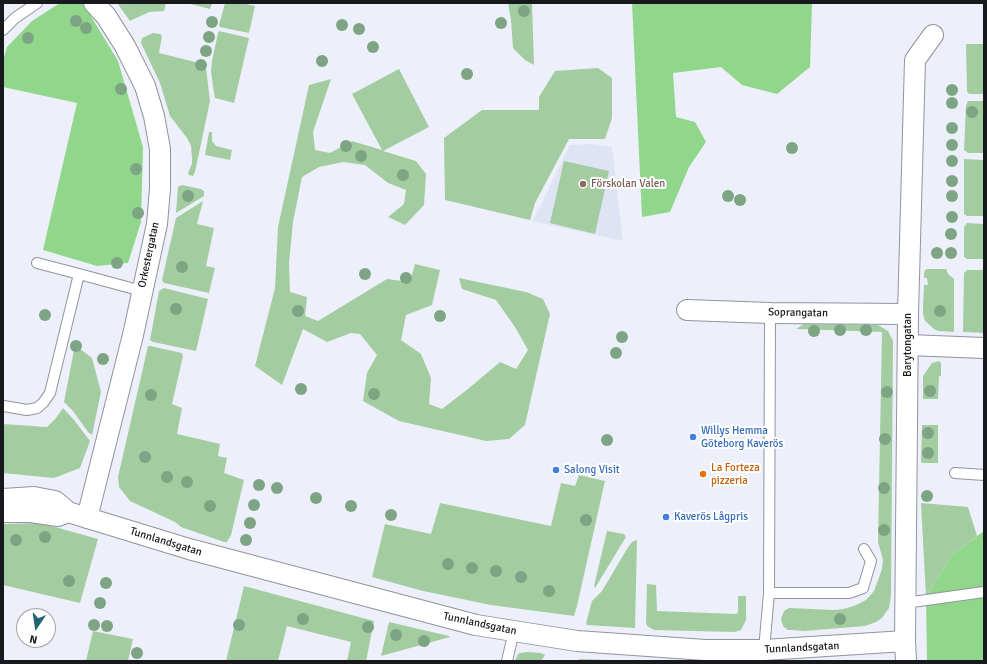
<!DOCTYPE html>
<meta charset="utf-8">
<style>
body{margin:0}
#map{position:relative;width:987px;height:664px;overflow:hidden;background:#edf0fa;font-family:Signika,sans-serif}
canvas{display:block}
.frame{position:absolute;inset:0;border:4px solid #18191c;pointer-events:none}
.north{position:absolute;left:16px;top:608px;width:40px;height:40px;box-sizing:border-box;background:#fefefe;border:1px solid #a2a2a4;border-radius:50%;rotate:193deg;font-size:11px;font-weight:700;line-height:16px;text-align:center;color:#18191c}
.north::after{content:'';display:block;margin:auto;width:14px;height:18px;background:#1e6474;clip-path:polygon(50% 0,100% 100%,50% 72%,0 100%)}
</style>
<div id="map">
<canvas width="987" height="664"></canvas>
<div class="frame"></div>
<div class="north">N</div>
</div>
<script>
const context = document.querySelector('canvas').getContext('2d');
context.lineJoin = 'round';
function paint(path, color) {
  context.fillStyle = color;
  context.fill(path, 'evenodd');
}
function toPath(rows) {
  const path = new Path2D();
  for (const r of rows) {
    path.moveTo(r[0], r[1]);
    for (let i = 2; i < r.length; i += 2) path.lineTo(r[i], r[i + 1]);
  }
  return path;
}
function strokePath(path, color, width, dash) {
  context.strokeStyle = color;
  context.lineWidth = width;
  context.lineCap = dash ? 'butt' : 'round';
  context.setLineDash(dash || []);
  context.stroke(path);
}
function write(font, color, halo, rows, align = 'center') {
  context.font = font + ' Signika,sans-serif';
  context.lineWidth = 4;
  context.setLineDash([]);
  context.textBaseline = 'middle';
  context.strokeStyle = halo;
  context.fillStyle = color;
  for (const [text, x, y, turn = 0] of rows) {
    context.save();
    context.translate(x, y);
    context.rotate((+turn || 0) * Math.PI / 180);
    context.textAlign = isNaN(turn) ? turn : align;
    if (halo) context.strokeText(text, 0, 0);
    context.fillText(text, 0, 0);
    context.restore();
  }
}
paint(toPath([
 [592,144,612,147,623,241,533,221,570,145]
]), '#dfe4f5');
paint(toPath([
 [117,3,166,3,164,11,149,12,130,21],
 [187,3,212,3,210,9],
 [225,3,242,3,255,6,249,33,220,27,219,25],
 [508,3,532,3,534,65,525,60,513,48,511,20],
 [219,31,249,38,234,103,215,98,214,93,211,72,212,61,218,33],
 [153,33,160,34,162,36,159,53,199,63,206,68,210,101,195,172,193,176,189,175,188,173,192,164,192,158,191,146,187,138,170,116,160,83,141,43,142,38],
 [966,44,984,44,984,94,969,94,967,91],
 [598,68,612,78,612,118,605,139,569,139,535,203,530,220,445,200,444,138,482,110,539,110,539,97,555,71],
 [399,69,429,127,383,151,416,161,426,174,424,205,405,225,388,217,404,204,406,190,388,183,365,165,343,162,319,167,302,177,293,222,289,263,290,292,307,297,305,316,318,321,387,279,410,282,415,264,440,270,432,305,406,315,401,340,421,354,431,378,429,404,442,409,468,389,500,362,516,369,528,350,515,327,496,300,462,289,459,278,526,292,543,299,550,314,525,425,509,439,486,441,399,421,363,401,367,373,377,355,360,334,351,333,327,342,303,329,282,385,255,366,275,288,278,227,309,85,331,79,313,132,315,150,330,153,352,141,382,150,352,94],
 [968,101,984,101,984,153,968,153,964,150,966,106],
 [209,132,212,132,212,141,216,146,232,150,230,160,205,155],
 [964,159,984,160,984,216,967,216,964,214],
 [564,161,609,171,595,234,550,223],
 [182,185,201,189,204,191,204,196,176,213,178,187],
 [203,201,197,224,214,228,206,266,215,268,209,293,164,283,162,280,176,218],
 [967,223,984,224,984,259,967,259,964,257,964,227],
 [928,269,946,269,948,274,954,279,954,332,938,331,934,329,925,321,923,314,923,307,924,285,928,285,927,278,924,278,924,274,925,270],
 [967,270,984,270,984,333,963,332,964,273],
 [164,288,208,299,196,351,153,342,150,340,159,291],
 [804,324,878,325,888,331,893,341,891,595,889,608,882,618,876,622,865,626,804,631,792,630,788,630,783,626,781,619,784,611,789,608,834,610,843,609,854,606,866,600,874,591,882,569,883,560,878,542,882,332,796,329],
 [75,345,92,358,101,392,92,435,88,432,73,411,64,402],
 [148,346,150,346,182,353,183,356,172,404,182,408,177,434,220,444,218,456,227,458,224,473,244,480,231,535,227,542,224,542,181,527,175,522,130,501,119,487,118,477],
 [939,361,941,363,941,376,939,376,938,399,923,399,923,376,932,363],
 [63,408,74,420,90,441,80,468,54,478,3,473,3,424,47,427,56,418],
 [922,425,938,425,938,463,923,463,921,462],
 [579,475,605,481,577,606,574,616,491,605,423,591,372,577,385,524,431,534,440,503,551,526,561,483,575,486],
 [921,503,968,507,977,536,952,555,926,597],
 [41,523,98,539,80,603,3,585,3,524],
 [607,531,624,534,626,537,595,588,594,586],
 [637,540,635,628,587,625,586,623,592,601,602,591,627,549,632,542],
 [647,584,656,585,657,611,736,614,738,612,738,596,746,596,746,620,741,630,735,632,654,630,647,626,646,622],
 [244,586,374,621,366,661,347,661,351,642,287,626,278,661,226,661],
 [389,622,449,636,450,637,381,656],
 [93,631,133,639,128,661,86,661],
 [527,652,541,653,545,655,541,661,515,661,518,654,520,653],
 [579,659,641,661,579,661]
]), '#a3cda0');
paint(toPath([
 [60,3,83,3,118,61,143,147,141,222,128,263,97,266,43,250,77,103,3,87,3,61,7,47,32,21],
 [632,3,812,3,810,67,777,94,742,85,721,67,673,73,676,117,695,122,706,142,689,167,670,212,642,217],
 [984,531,984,661,927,661,926,597,952,555]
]), '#90d68b');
const lane = toPath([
 [3,30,15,18,37,3],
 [37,263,79,274],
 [4,406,27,410,37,408,43,403,50,393,79,274,142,291],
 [955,473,984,475],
 [769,593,849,593,863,588,871,561,864,549],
 [905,603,984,592],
 [764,650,769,593,770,313],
 [507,661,514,631]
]);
const street = toPath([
 [687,310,770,313,908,314],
 [909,345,984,348],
 [3,499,34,497,55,501,68,512,189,549,476,625,539,635,577,641,705,650,764,650,905,641],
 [3,512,31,512,58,516,68,512],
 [87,518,133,335,157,224,160,188,160,149,154,116,145,86,125,46,106,16,94,3],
 [906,661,905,641,908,314,915,60,933,35]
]);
strokePath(lane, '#91949d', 12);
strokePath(street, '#91949d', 22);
strokePath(lane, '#fff', 10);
strokePath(street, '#fff', 20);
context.fillStyle = '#7da483';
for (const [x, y] of [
 [524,11],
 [76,21],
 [212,22],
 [501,23],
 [342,25],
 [86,28],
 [359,29],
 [209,37],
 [28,38],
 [373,47],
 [206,51],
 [322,61],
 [201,65],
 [467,74],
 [121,89],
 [952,90],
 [952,103],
 [972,112],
 [952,128],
 [952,145],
 [346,146],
 [792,148],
 [361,156],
 [952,161],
 [136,169],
 [403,175],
 [952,181],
 [188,196],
 [728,196],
 [952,196],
 [740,200],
 [138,213],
 [952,217],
 [951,234],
 [937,253],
 [951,253],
 [117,263],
 [182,267],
 [365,274],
 [406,278],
 [176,309],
 [298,311],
 [940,311],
 [45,315],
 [440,316],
 [840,330],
 [866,330],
 [814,331],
 [622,337],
 [76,346],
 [616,353],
 [103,359],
 [301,389],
 [930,391],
 [887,392],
 [374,394],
 [151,395],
 [928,433],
 [885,439],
 [607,440],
 [928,453],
 [145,457],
 [167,477],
 [187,482],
 [259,485],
 [277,488],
 [884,488],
 [927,496],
 [316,498],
 [254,505],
 [210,506],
 [351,506],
 [391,515],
 [586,520],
 [250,523],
 [884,530],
 [45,537],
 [16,540],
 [246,540],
 [448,564],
 [472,568],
 [496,571],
 [521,577],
 [69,581],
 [106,583],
 [549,591],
 [100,603],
 [303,619],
 [840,619],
 [94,625],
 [239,625],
 [107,626],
 [368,627],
 [396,635],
 [424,641],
 [137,653]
]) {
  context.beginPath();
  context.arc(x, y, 6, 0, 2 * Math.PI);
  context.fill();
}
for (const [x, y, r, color] of [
 [583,184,4,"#8d6e63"],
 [693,437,4,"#3f7fe0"],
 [556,470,4,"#3f7fe0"],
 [703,474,4,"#e8710a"],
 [666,517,4,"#3f7fe0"]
]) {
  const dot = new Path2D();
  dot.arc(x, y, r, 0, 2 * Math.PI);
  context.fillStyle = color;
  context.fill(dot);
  strokePath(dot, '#fefefe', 1.5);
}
write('11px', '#785e54', '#fefefe', [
 ["Förskolan Valen",591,184]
], 'left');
write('11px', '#18191c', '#fefefe', [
 ["Orkestergatan",149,255,-78],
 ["Soprangatan",798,313,1],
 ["Barytongatan",908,345,-90],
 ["Tunnlandsgatan",166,542,17],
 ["Tunnlandsgatan",480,624,12],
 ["Tunnlandsgatan",802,648,-3]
]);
write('11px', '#366cbe', '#fefefe', [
 ["Willys Hemma",701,431],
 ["Göteborg Kaverös",701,444],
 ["Salong Visit",564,470],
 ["Kaverös Lågpris",674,517]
], 'left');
write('11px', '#c56008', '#fefefe', [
 ["La Forteza",711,468],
 ["pizzeria",711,481]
], 'left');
</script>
